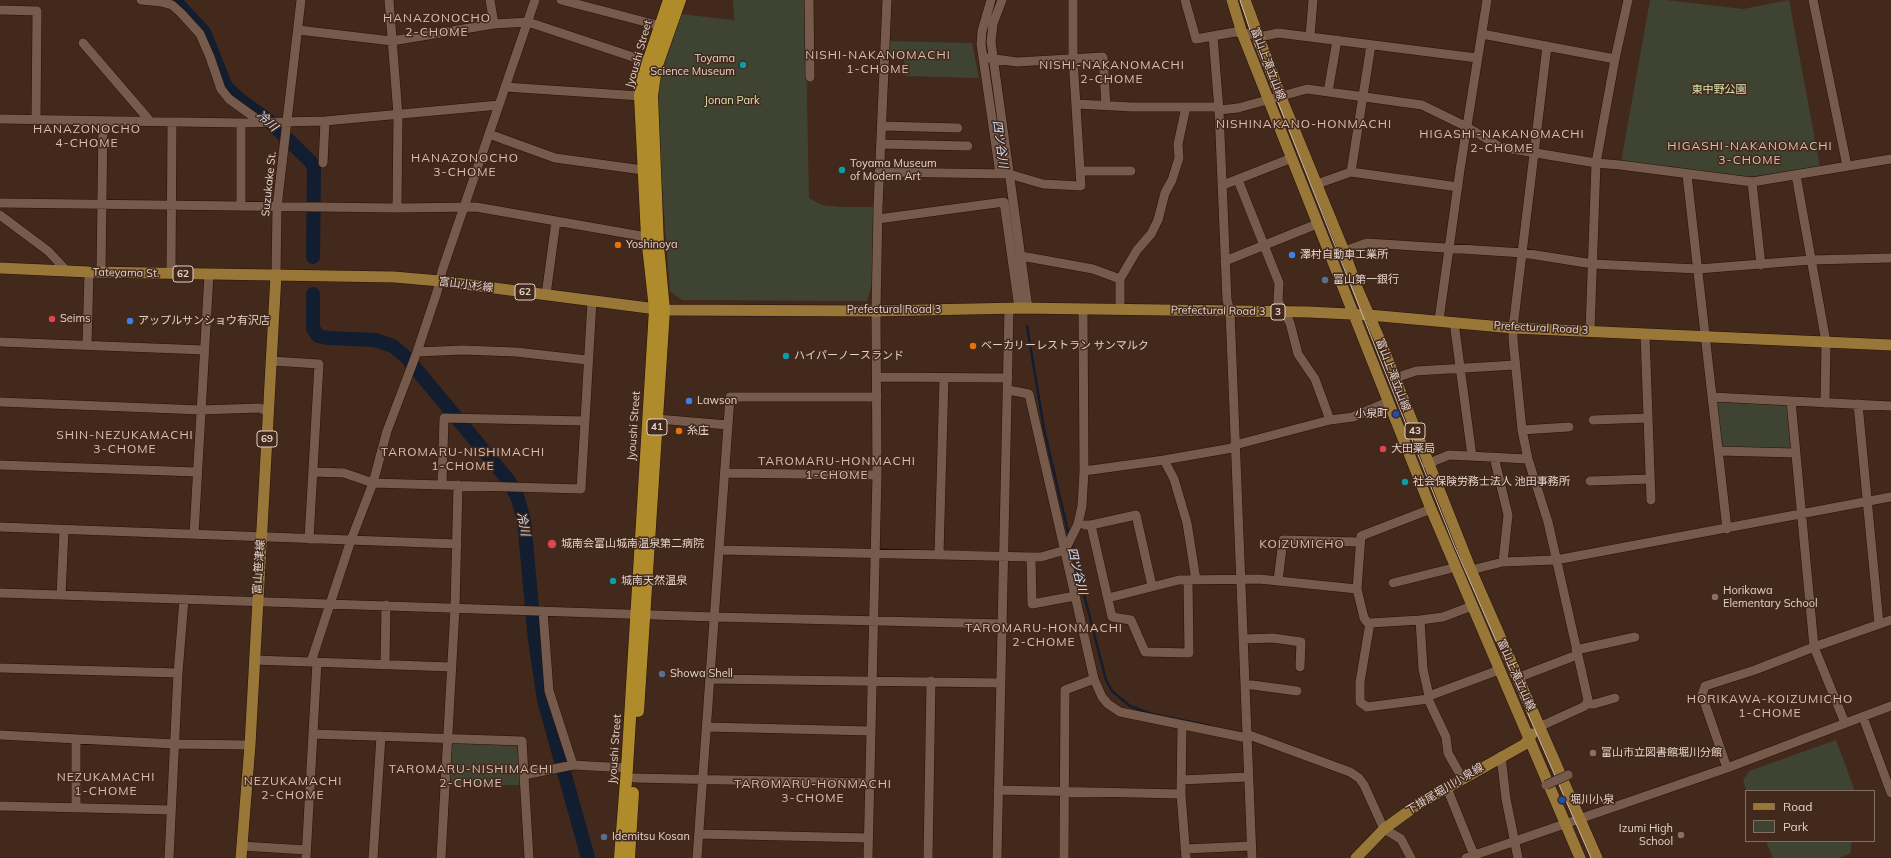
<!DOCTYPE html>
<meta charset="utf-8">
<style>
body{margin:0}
#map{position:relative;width:1891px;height:858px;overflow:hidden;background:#42291c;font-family:Mulish,sans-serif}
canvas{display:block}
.legend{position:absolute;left:1745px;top:790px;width:130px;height:52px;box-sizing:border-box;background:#42291c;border:1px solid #826d62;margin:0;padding:5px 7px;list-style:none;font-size:12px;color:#e3d2ca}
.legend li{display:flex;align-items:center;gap:8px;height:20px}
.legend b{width:20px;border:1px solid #826d62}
</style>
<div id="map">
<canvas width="1891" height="858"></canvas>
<ul class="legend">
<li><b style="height:5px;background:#987739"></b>Road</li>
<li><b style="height:11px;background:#3f4432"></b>Park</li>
</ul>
</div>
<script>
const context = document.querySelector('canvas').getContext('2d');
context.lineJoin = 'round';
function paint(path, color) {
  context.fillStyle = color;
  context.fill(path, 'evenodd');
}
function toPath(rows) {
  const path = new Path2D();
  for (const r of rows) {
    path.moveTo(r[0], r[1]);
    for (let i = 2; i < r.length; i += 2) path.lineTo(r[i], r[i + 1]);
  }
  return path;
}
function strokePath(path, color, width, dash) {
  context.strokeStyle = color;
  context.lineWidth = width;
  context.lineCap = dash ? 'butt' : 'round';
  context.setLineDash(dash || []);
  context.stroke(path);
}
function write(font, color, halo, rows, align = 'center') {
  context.font = font + ' Mulish,"Noto Sans JP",sans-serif';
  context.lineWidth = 3;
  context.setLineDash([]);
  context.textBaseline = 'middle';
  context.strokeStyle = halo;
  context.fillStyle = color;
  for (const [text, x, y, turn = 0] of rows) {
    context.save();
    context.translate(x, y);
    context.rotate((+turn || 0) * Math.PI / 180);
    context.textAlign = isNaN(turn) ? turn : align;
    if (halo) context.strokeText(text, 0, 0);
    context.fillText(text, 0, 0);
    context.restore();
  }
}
paint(toPath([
 [733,0,805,0,809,198,822,205,842,207,878,207,877,268,867,301,682,300,670,291,659,149,657,96,661,69,680,14,734,20],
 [1650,0,1665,0,1743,9,1789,0,1820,167,1748,177,1621,162],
 [887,41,972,43,979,78,905,76,904,58,885,58],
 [1719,402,1788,405,1791,448,1789,451,1725,449,1721,446,1717,404],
 [1836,740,1855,791,1747,791,1743,781,1749,771],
 [454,743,515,745,519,748,521,785,448,785,450,746],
 [1766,841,1852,841,1850,854,1838,858,1773,858]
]), '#3f4432');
strokePath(toPath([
 [1027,326,1044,429,1069,536],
 [1071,544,1106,680,1112,691,1130,706,1152,714,1210,726]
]), '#121d30', 2.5);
strokePath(toPath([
 [174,0,204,32,226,87,240,100,268,120,311,162,314,169,313,257],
 [997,0,988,24,986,46,1000,138],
 [313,294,313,328,318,336,328,338,375,340,393,346,407,358,509,481,518,499,524,520,535,640,544,700,588,858]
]), '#121d30', 14);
const minor = toPath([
 [141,0,161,2,172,5,181,13,200,34,210,57,221,89,229,99,261,122],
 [389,0,398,115,397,208],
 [490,0,494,24],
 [561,0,661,26],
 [809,0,810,77],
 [991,0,982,31,981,44,1000,174],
 [1002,0,993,24,991,42,1028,308],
 [1185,0,1196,39,1235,32,1264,36,1278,33,1477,58],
 [1813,0,1847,166],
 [0,10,37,11,36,120],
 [298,30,392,41,494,24,528,22,648,62],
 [1482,34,1615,59],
 [1213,36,1219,110,1227,300,1230,311,1252,858],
 [1310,36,1313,0],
 [83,43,150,121],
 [988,58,1017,62,1103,57,1106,106],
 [505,87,640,96],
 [1328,92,1337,40],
 [1077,104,1132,107,1216,107,1219,110,1238,108,1307,89,1422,105,1467,127,1500,147,1596,163,1620,165,1752,182,1891,159],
 [0,119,241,123,325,121,499,105],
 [882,126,958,128],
 [489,134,555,158,643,170],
 [881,144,968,146],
 [323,163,325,121],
 [1081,171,1131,171],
 [879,172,1009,174,1043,184,1081,186,1073,58,1073,0],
 [1351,172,1371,45],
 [1687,175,1727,529],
 [1796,175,1826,342,1825,403],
 [1752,182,1761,265],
 [1317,184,1351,172,1458,187],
 [1223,185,1292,158],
 [0,203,397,208,476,207,647,237],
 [241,206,241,123],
 [0,215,48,251,67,271],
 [878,219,1004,202,1019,308],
 [1344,251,1367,243,1523,253,1593,264,1698,269,1811,260,1891,258],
 [1021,256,1093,269,1120,279],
 [1225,261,1317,224],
 [101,272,103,121],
 [171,273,172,122],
 [276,275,277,207,301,0],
 [546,295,556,221],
 [1120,309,1120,279,1137,250,1151,234,1158,220,1165,193,1172,180,1179,158,1178,144,1186,107],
 [1439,320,1460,170,1487,0],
 [1454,322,1472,456],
 [1590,331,1596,163,1615,59,1628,0],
 [1645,334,1651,500],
 [0,342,204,350],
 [87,345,89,272],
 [417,352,462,350,516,352,587,360],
 [272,361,319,364,309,539],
 [877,377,1008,378],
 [1395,378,1416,371,1515,365],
 [1008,390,1029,394,1094,679,1102,697,1108,704,1120,712,1242,737,1252,736,1350,772,1359,778,1364,785,1384,829,1401,839,1411,858],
 [1712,397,1891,406],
 [1791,401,1814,647,1845,723],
 [0,402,201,410,260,408,268,412],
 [1858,404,1879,624],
 [657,419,728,425],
 [1330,420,1353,417,1388,402],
 [1593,420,1648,418],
 [1522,430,1569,427],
 [1719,451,1795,453],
 [1494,457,1508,515,1503,562],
 [1164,460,1174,479,1187,523,1196,580],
 [1427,464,1449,455,1528,459],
 [0,465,197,472],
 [1084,471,1164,460,1232,448,1235,445,1330,420,1315,379,1298,354,1290,323,1278,301,1279,283,1238,180],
 [313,472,344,473,373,483,581,489,592,301],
 [726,473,877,475],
 [1590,481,1650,479],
 [442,484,444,418,585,421],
 [1431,509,1361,536,1357,589,1364,618,1367,622,1370,623,1420,620,1443,617,1472,606],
 [1085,525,1091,525,1136,515,1152,586],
 [1091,525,1112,617,1131,620,1145,652,1189,653,1188,580],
 [0,527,457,544],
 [194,534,209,274],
 [720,550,1031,557,1041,557,1065,550,1078,524,1082,506,1084,471,1083,309],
 [939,554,944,378],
 [1031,557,1032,604,1075,596],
 [1471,570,1503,562,1556,560,1891,497],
 [1278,581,1283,540,1359,542],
 [1393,583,1449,569],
 [0,593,715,617,1003,624],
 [61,595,64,530],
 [1108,598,1179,580,1259,579,1357,589],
 [543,611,549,691,573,765],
 [1420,620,1423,669,1429,696],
 [1370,623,1360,682,1360,702,1367,707,1428,699,1429,696,1499,670],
 [1244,639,1273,638,1301,642,1300,667],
 [1576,650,1635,637],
 [254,660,451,667],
 [311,662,351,540,373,483,387,431,417,352,437,292,442,271,535,0],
 [385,664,386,605],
 [0,668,178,673],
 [1517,678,1577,655],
 [711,679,1001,683],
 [1245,684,1297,691],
 [1428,699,1446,737,1448,753,1462,778],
 [1586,704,1594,704,1615,698],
 [1863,717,1891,793],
 [1182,725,1181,794,1186,858],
 [708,727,870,731],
 [1539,727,1585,706,1588,700,1548,522,1528,459,1522,430,1513,339,1513,328,1547,46],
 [313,734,522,741,524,775],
 [0,735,175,744,250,745],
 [1501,756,1506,799,1518,858],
 [1727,768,1702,695,1705,686,1755,670,1814,647,1891,620],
 [634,778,869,783],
 [1181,780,1248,777],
 [1447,788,1474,855],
 [998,790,1181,794],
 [0,806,171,810],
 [76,807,76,739],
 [699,834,868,838],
 [242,846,306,850],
 [1185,849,1251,846],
 [169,858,178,673,184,599],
 [306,858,317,662],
 [373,858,381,736],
 [441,858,455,608,458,485],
 [529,858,524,775,573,765,627,768],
 [697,858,730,397,877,397],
 [868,858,877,475,876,311,878,207,887,0],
 [928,858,931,681],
 [997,858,1009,308],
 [1064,858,1065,690,1094,679],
 [1466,858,1727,768,1891,706]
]);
const major = toPath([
 [1232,0,1242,33,1431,509,1580,858],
 [1245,0,1281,97,1344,251,1358,290,1382,345,1471,570,1597,858],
 [0,268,89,272,394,277,440,281,664,310,876,311,1019,308,1309,312,1369,315,1513,328,1891,345],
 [241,858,250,745,276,275],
 [1356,858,1384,829,1417,805,1525,744,1532,734]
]);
const highway = toPath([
 [638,711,664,310,658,245,652,96,656,68,680,0],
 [620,858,627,768,655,309,647,237,640,96,643,77,669,0],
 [629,858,633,793]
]);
strokePath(minor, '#271105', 10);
strokePath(major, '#271105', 12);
strokePath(highway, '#271105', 13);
strokePath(minor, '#765a4c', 9);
strokePath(major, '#987739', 11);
strokePath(highway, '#af8b2c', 12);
strokePath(toPath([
 [1240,0,1254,42,1454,545,1591,858]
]), '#ccb9b1', 1);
const minorBridge = toPath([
 [1546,785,1568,775]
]);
strokePath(minorBridge, '#271105', 10, []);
strokePath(minorBridge, '#765a4c', 9);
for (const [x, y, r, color] of [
 [743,65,4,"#0f9aa8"],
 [842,170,4,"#0f9aa8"],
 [618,245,4,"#e8710a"],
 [1292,255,4,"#3f7fe0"],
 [1325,280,4,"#5c6f8a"],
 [52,319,4,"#e0444e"],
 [130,321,4,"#3f7fe0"],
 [973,346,4,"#e8710a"],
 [786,356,4,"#0f9aa8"],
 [689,401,4,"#3f7fe0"],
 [1396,414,4,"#1a4fb4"],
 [679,431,4,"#e8710a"],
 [1383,449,4,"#e0444e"],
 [1405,482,4,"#0f9aa8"],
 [552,544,5,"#e0444e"],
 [613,581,4,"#0f9aa8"],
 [1715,597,4,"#8d6e63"],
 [662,674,4,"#5c6f8a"],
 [1593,753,4,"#8d6e63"],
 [1562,800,4,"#1a4fb4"],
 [1681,835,4,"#8d6e63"],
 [604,837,4,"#5c6f8a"]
]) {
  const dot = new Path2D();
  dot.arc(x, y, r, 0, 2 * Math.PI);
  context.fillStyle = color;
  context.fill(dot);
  strokePath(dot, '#42291c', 1.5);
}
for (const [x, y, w] of [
 [183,274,20],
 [525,292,20],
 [1278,312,14],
 [657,427,20],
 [1415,431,20],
 [267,439,20]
]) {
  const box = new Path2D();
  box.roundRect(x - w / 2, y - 8, w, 16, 3);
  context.fillStyle = '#42291c';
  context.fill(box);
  strokePath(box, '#e3d2ca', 1);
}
write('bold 10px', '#e3d2ca', null, [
 ["62",183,274],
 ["62",525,292],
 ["3",1278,312],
 ["41",657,427],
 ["43",1415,431],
 ["69",267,439]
]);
write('11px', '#e3d2ca', '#42291c', [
 ["Jyoushi Street",639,54,-74],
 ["富山上滝立山線",1268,64,69],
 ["Suzukake St.",269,184,-84],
 ["Tateyama St.",126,273,1],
 ["富山小杉線",466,285,7],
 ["Prefectural Road 3",894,310],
 ["Prefectural Road 3",1218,311,1],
 ["Prefectural Road 3",1541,328,3],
 ["富山上滝立山線",1393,375,69],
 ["Jyoushi Street",634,426,-86],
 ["富山笹津線",259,567,-86],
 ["富山上滝立山線",1516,675,66],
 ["Jyoushi Street",615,749,-86],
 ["下掛尾堀川小泉線",1445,789,-31]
]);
write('11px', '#e3d2ca', '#42291c', [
 ["Toyama",735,59,"right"],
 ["Science Museum",735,72,"right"],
 ["Toyama Museum",850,164],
 ["of Modern Art",850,177],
 ["Yoshinoya",626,245],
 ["澤村自動車工業所",1300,255],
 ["富山第一銀行",1333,280],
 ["Seims",60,319],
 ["アップルサンショウ有沢店",138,321],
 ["ベーカリーレストラン サンマルク",981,346],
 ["ハイパーノースランド",794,356],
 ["Lawson",697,401],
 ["小泉町",1388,414,"right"],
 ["糸庄",687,431],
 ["大田薬局",1391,449],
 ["社会保険労務士法人 池田事務所",1413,482],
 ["城南会富山城南温泉第二病院",561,544],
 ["城南天然温泉",621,581],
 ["Horikawa",1723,591],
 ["Elementary School",1723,604],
 ["Showa Shell",670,674],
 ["富山市立図書館堀川分館",1601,753],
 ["堀川小泉",1570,800],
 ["Izumi High",1673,829,"right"],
 ["School",1673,842,"right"],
 ["Idemitsu Kosan",612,837]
], 'left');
write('11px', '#d9e6b2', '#42291c', [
 ["東中野公園",1719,90],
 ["Jonan Park",732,101]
]);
context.letterSpacing = '1px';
write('12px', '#dfbfaf', '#42291c', [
 ["HANAZONOCHO",437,18],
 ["2-CHOME",437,32],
 ["NISHI-NAKANOMACHI",878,55],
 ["1-CHOME",878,69],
 ["NISHI-NAKANOMACHI",1112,65],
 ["2-CHOME",1112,79],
 ["NISHINAKANO-HONMACHI",1304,124],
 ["HANAZONOCHO",87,129],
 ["4-CHOME",87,143],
 ["HIGASHI-NAKANOMACHI",1502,134],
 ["2-CHOME",1502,148],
 ["HIGASHI-NAKANOMACHI",1750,146],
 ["3-CHOME",1750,160],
 ["HANAZONOCHO",465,158],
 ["3-CHOME",465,172],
 ["SHIN-NEZUKAMACHI",125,435],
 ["3-CHOME",125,449],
 ["TAROMARU-NISHIMACHI",463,452],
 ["1-CHOME",463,466],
 ["TAROMARU-HONMACHI",837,461],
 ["1-CHOME",837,475],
 ["KOIZUMICHO",1302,544],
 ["TAROMARU-HONMACHI",1044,628],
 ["2-CHOME",1044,642],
 ["HORIKAWA-KOIZUMICHO",1770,699],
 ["1-CHOME",1770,713],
 ["TAROMARU-NISHIMACHI",471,769],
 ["2-CHOME",471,783],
 ["NEZUKAMACHI",106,777],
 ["1-CHOME",106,791],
 ["NEZUKAMACHI",293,781],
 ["2-CHOME",293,795],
 ["TAROMARU-HONMACHI",813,784],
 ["3-CHOME",813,798]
]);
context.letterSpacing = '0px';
write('italic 12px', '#cfdffb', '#42291c', [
 ["冷川",267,121,42],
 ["四ツ谷川",1000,144,82],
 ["冷川",523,524,78],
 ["四ツ谷川",1077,571,76]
]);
</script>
